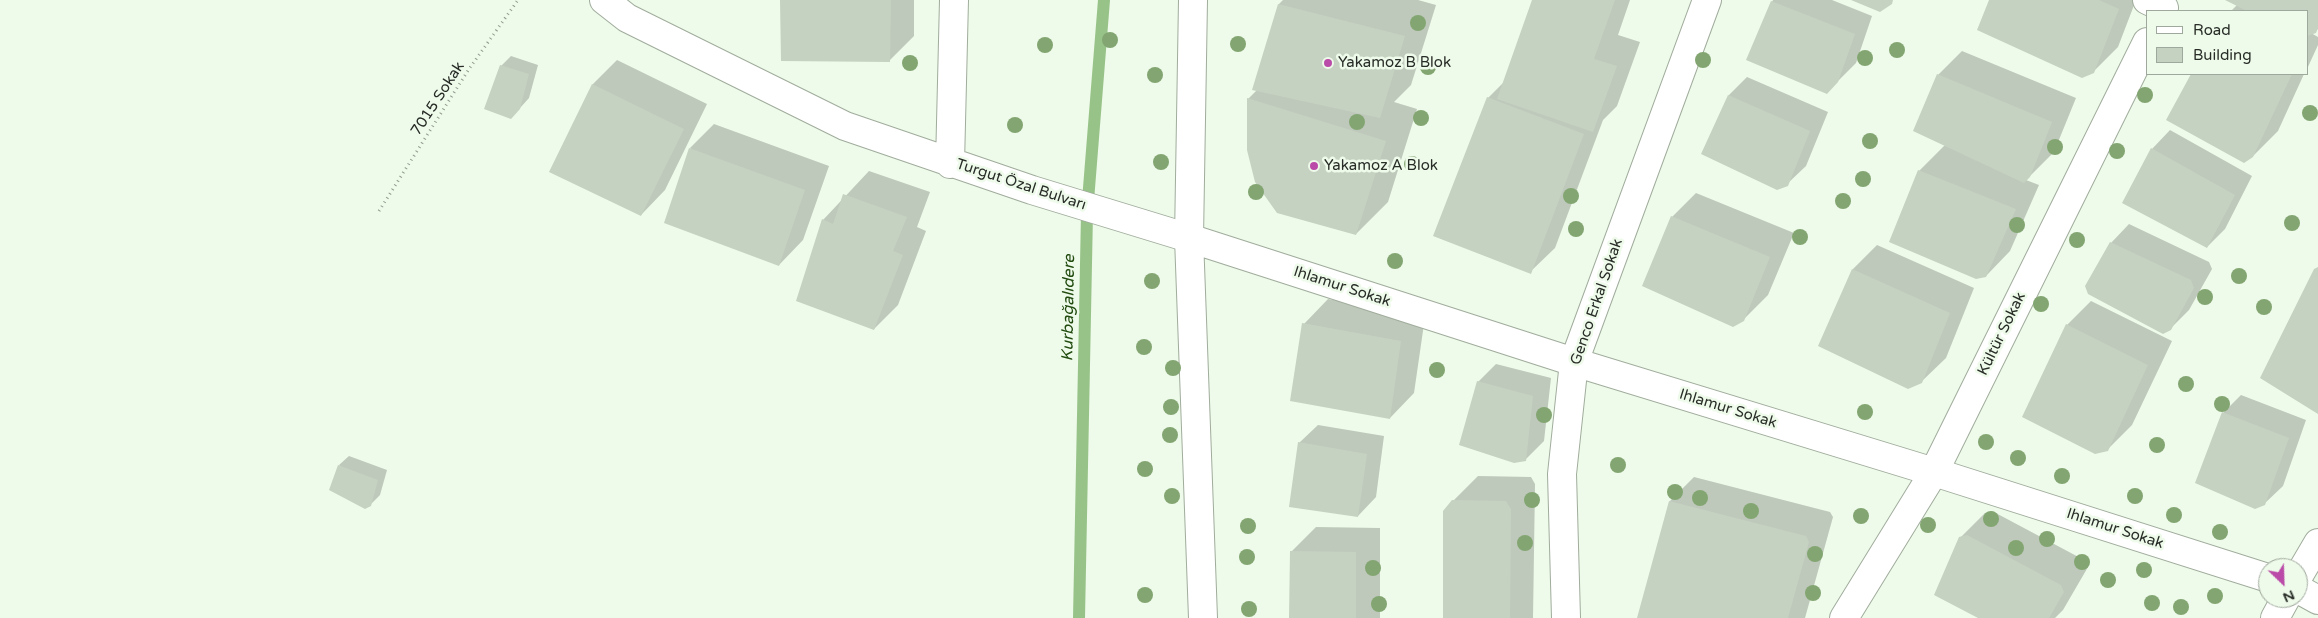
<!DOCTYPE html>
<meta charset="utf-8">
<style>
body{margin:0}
#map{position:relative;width:2318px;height:618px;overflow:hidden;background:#eefaea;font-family:"Varela Round",sans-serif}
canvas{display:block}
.legend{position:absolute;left:2146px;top:10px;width:162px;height:65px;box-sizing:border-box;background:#eefaea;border:1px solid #9fa89c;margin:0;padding:6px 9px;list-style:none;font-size:15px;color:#282d27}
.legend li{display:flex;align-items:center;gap:10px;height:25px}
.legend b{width:25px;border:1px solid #9fa89c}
.north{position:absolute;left:2258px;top:558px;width:50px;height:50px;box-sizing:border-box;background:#eefaea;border:1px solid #9fa89c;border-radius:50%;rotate:156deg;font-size:14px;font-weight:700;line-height:20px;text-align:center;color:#282d27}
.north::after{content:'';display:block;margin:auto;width:18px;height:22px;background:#bb4ba8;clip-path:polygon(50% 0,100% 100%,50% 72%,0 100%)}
</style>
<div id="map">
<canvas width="2318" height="618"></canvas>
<ul class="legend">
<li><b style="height:6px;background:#fff"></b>Road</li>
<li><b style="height:14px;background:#c5d1c1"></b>Building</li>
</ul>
<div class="north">N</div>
</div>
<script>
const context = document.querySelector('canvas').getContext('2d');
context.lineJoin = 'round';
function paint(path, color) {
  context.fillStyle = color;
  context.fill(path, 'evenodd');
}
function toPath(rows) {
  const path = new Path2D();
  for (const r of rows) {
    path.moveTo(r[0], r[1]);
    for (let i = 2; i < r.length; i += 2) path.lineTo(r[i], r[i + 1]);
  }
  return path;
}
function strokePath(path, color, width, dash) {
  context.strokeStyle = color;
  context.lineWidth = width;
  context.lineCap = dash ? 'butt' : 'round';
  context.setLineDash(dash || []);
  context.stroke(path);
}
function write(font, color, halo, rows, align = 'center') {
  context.font = font + ' "Varela Round",sans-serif';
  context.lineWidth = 5;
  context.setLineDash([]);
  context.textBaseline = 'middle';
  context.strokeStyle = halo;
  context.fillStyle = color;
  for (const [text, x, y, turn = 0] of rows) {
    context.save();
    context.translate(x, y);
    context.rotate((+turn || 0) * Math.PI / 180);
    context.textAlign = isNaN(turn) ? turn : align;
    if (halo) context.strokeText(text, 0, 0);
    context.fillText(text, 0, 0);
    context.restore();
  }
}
paint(toPath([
 [781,0,914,0,914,36,889,61],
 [1283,0,1418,0,1436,5,1411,85,1394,102,1417,109,1388,202,1356,234,1248,99,1257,90,1279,4],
 [1533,0,1630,0,1618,35,1640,42,1617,106,1603,120,1555,248,1530,272,1488,98,1505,81],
 [1773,0,1832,0,1872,16,1856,63,1827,92,1772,2],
 [1990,0,2136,0,2118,47,2093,72],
 [2228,0,2318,0,2318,29,2311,33,2318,37,2318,45,2307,69,2307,11,2231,11,2237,5],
 [1962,51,2076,98,2054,152,2026,180,2039,185,2010,251,1986,276,1919,171,1945,145,1938,75],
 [511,56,538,65,529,98,511,118,501,66],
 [617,60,707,104,665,190,641,215,551,171,593,84],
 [2192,74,2304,74,2278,131,2253,156,2168,119],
 [1747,77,1828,112,1806,166,1787,184,1703,154,1729,95],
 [714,124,829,166,803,240,779,265,690,148],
 [2170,130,2252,176,2225,229,2207,247,2152,149],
 [869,171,930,192,917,227,926,231,898,305,874,329,823,220],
 [1696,193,1794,233,1768,295,1743,320,1672,217],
 [2129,224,2209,262,2212,269,2189,310,2170,329,2111,243],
 [1877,245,1974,288,1946,358,1921,382,1820,345,1853,269],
 [1328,299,1425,317,1414,393,1390,418,1304,324],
 [2091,301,2172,341,2132,425,2107,450,2067,325],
 [1496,364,1551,378,1544,441,1525,460,1478,382],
 [2241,395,2306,420,2283,486,2264,504,2223,413],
 [1318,425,1384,436,1376,497,1358,516,1299,443],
 [349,456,387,470,380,495,370,505,339,465],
 [1478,476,1531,477,1535,484,1533,618,1444,618,1453,501],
 [1694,477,1830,512,1833,517,1805,618,1638,618,1670,501],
 [1992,511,2086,561,2088,567,2063,610,2055,618,1981,618,1960,538,1985,513],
 [1316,527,1380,528,1380,618,1290,618,1291,552]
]), '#0003');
strokePath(toPath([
 [1079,618,1087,213,1104,0]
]), '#97c388', 12);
paint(toPath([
 [780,0,891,0,890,62,781,61],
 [1532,0,1615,0,1594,59,1617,66,1593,132,1497,99],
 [1851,0,1893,0,1892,4,1880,12],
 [1989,0,2099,0,2119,9,2094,73,2082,78,1977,30],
 [2225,0,2318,0,2318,28,2316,33,2307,36,2307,11,2247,11],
 [1771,1,1855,34,1838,82,1827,94,1746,60],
 [1278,4,1405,36,1380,118,1252,90],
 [500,65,529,74,520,109,511,119,484,109],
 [1937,74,2052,122,2030,177,2024,183,1913,131],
 [2191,74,2292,74,2253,157,2244,163,2166,120],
 [592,84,684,129,641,216,549,172],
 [1728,95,1810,131,1788,186,1777,190,1701,154],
 [1487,97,1584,134,1531,274,1433,236],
 [1247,98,1386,141,1356,235,1277,213,1255,182,1247,150],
 [689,148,805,190,779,266,664,223],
 [2151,148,2235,195,2207,248,2122,203],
 [1918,170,2016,209,1986,277,1976,279,1889,242],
 [843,194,907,217,893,251,903,255,874,330,796,301,822,219,833,224],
 [1671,216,1770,257,1744,321,1733,327,1642,286],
 [2110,242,2191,280,2194,288,2171,330,2163,334,2088,294,2085,286],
 [2318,267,2318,414,2260,378,2314,269],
 [1852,269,1950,313,1922,383,1908,389,1818,346],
 [1302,323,1401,341,1390,419,1290,401],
 [2066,324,2148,365,2108,451,2095,454,2022,417],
 [1477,381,1533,396,1526,461,1514,463,1459,445],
 [2222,412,2289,438,2265,505,2255,509,2195,483],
 [1298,442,1367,454,1358,517,1289,507],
 [338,465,378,480,371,506,365,509,329,490],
 [1452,500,1506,501,1511,509,1510,618,1443,618,1443,511],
 [1669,501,1806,536,1809,542,1788,618,1637,618],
 [1967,535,2061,585,2064,592,2049,618,1978,618,1934,595,1959,537],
 [1290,551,1356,552,1356,618,1289,618]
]), '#c5d1c1');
const street = toPath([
 [604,0,627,18,845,126,1032,190,1189,238],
 [2147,0,2164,8],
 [950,164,954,0],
 [1566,618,1562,474,1574,362,1707,0],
 [1844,618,1934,472,2147,42]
]);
const secondary = toPath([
 [1193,0,1189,238,1203,618],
 [1189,238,1574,362,1934,472,2268,578],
 [2298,577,2318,543],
 [2298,589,2318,600],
 [2275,618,2286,598]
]);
strokePath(street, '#a0ac9c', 30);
strokePath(secondary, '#a0ac9c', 30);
strokePath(toPath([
 [379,211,469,69,518,0]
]), '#919a8e', 3, [1, 4]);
strokePath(street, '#fff', 28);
strokePath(secondary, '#fff', 28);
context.fillStyle = '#82a571';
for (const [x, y] of [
 [1418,23],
 [1110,40],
 [1238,44],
 [1045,45],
 [1897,50],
 [1865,58],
 [1703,60],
 [910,63],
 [1428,67],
 [1155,75],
 [2145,95],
 [2310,113],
 [1421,118],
 [1357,122],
 [1015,125],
 [1870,141],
 [2055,147],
 [2117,151],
 [1161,162],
 [1412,164],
 [1863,179],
 [1256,192],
 [1571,196],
 [1843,201],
 [2292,223],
 [2017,225],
 [1576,229],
 [1800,237],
 [2077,240],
 [1395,261],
 [2239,276],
 [1152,281],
 [2205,297],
 [2041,304],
 [2264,307],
 [1144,347],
 [1173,368],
 [1437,370],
 [2186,384],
 [2222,404],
 [1171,407],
 [1865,412],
 [1544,415],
 [1170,435],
 [1986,442],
 [2157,445],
 [2018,458],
 [1618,465],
 [1145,469],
 [2062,476],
 [1675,492],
 [1172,496],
 [2135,496],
 [1700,498],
 [1532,500],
 [1751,511],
 [2174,515],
 [1861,516],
 [1991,519],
 [1928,525],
 [1248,526],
 [2220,532],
 [2047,539],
 [1525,543],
 [2016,548],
 [1815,554],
 [1247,557],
 [2082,562],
 [1373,568],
 [2144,570],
 [2108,580],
 [1813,593],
 [1145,595],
 [2215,596],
 [2152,603],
 [1379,604],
 [2181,607],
 [1249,609]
]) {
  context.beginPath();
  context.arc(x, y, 8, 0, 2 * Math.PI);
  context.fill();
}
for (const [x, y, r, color] of [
 [1328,63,5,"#bb4ba8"],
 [1314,166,5,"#bb4ba8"]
]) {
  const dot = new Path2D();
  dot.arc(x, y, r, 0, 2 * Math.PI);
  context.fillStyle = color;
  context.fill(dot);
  strokePath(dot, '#eefaea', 2);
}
write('15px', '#282d27', '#eefaea', [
 ["Yakamoz B Blok",1338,63],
 ["Yakamoz A Blok",1324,166]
], 'left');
write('15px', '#282d27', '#eefaea', [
 ["7015 Sokak",438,99,-57],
 ["Turgut Özal Bulvarı",1021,185,18],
 ["Ihlamur Sokak",1342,287,18],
 ["Genco Erkal Sokak",1597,302,-71],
 ["Kültür Sokak",2002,334,-64],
 ["Ihlamur Sokak",1728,409,17],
 ["Ihlamur Sokak",2115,529,18]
]);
write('italic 16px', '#214b0f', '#eefaea', [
 ["Kurbağalıdere",1069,308,-89]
]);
</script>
